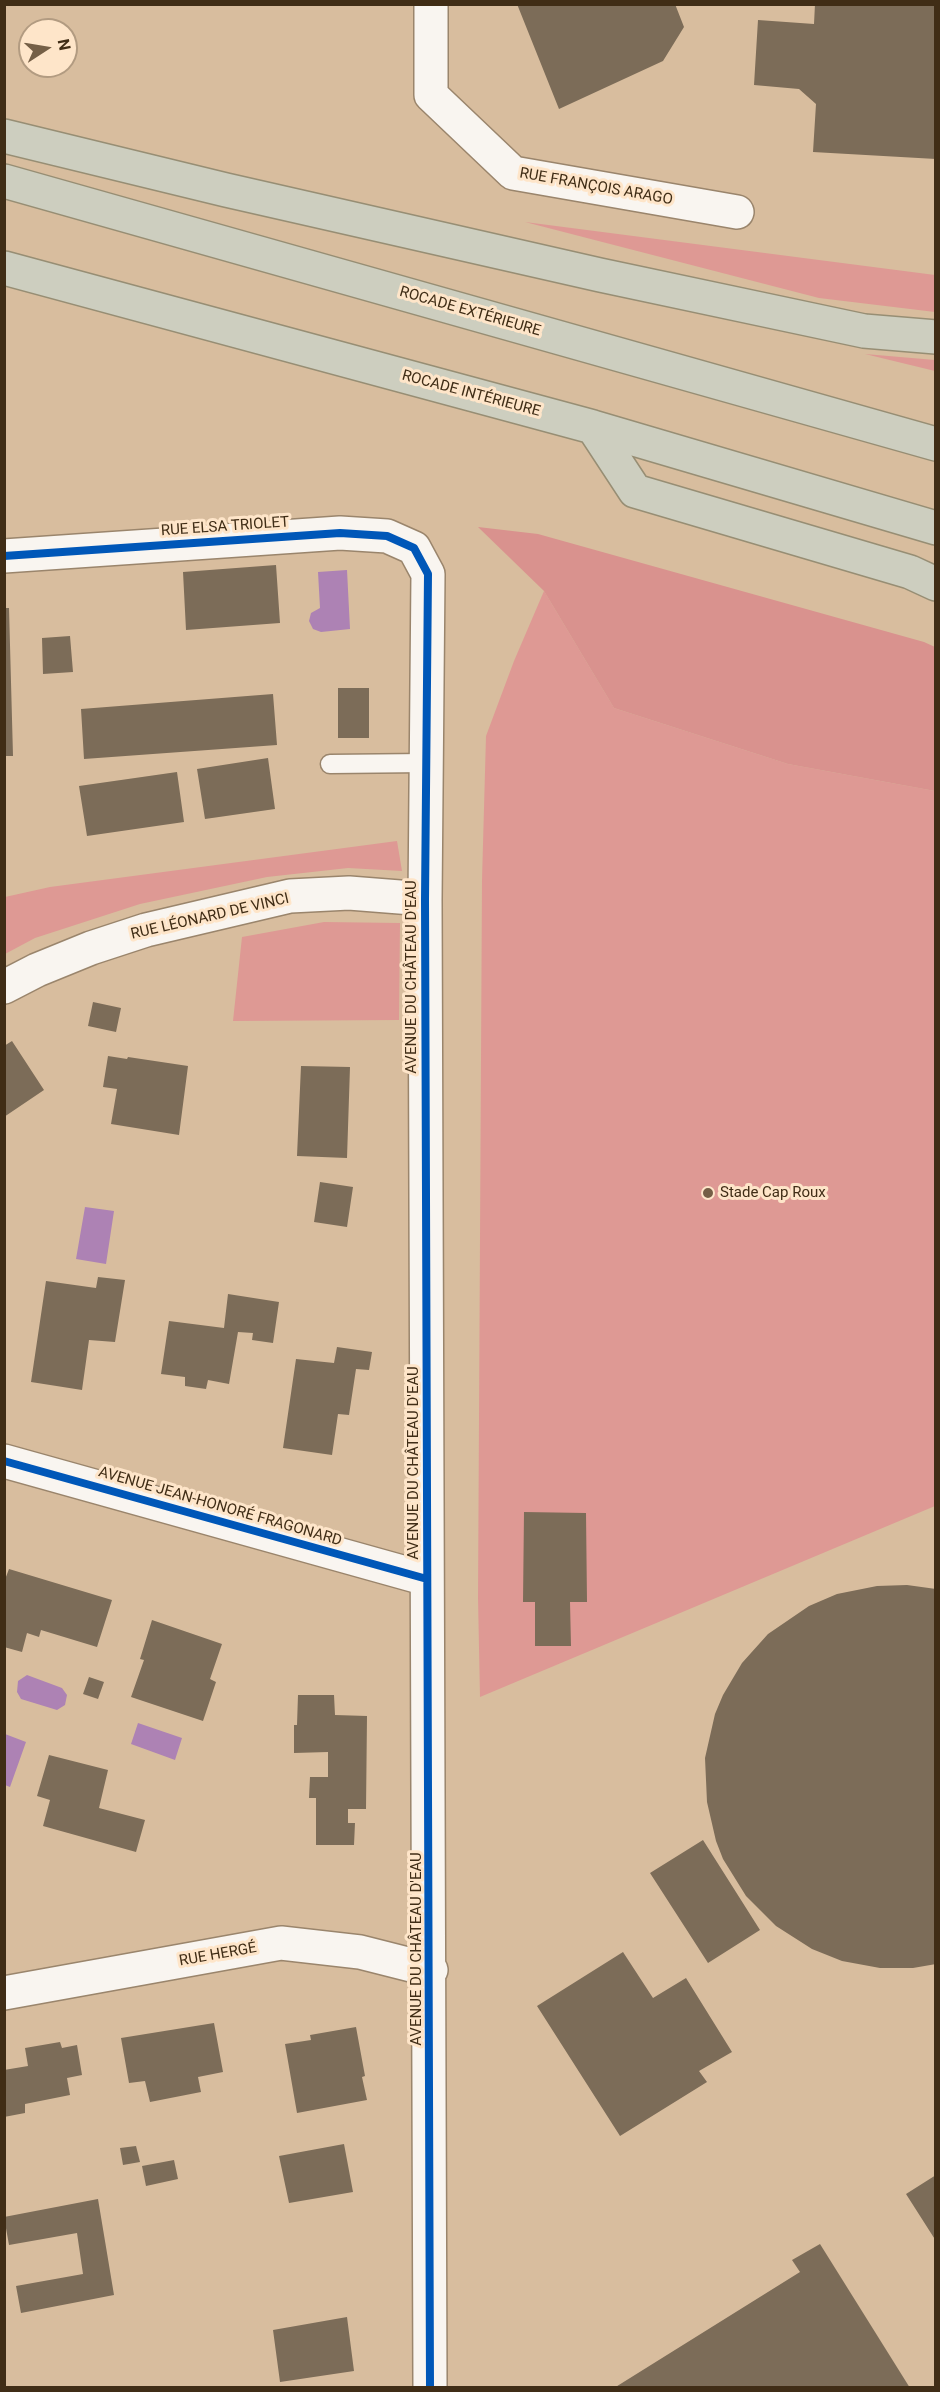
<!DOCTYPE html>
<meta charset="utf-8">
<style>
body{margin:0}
#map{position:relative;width:940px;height:2392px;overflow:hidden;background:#d8bd9e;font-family:Roboto,sans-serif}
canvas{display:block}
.frame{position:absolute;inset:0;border:6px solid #402d16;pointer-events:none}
.north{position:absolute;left:18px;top:18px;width:60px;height:60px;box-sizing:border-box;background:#fee5c9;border:2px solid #b29b81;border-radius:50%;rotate:78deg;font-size:16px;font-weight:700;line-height:24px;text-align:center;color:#402d16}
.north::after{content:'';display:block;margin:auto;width:21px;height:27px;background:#755f46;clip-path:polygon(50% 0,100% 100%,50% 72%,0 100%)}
</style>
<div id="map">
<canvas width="940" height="2392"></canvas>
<div class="frame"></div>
<div class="north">N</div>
</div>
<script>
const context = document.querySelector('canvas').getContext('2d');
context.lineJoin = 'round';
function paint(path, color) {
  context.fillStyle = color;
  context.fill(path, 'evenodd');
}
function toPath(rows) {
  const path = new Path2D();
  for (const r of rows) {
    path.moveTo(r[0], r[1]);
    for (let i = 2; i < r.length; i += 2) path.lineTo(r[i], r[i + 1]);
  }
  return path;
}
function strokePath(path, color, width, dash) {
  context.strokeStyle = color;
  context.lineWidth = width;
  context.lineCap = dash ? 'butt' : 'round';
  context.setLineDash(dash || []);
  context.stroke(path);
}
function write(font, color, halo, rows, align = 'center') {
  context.font = font + ' Roboto,sans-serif';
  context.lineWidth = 6;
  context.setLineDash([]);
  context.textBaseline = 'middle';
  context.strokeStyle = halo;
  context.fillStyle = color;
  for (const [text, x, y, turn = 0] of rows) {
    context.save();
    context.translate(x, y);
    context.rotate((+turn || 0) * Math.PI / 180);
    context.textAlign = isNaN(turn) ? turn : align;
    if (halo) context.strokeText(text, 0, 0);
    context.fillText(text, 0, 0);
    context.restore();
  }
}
paint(toPath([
 [525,222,935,275,935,312,819,298],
 [865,354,935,360,935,371],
 [544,591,614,708,788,764,935,791,935,1506,480,1697,478,1597,482,880,486,736,514,661],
 [397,841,402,871,348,868,267,877,140,904,35,938,5,954,5,897,50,887],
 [324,922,400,923,399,1020,233,1021,242,937]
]), '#de9994');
paint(toPath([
 [478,527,538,534,924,642,935,647,935,791,788,764,614,708,544,591]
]), '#d9928e');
paint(toPath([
 [347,570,350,629,321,632,313,629,309,621,311,613,320,608,318,572],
 [85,1207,114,1211,106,1264,76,1259],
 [27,1675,62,1688,67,1695,65,1705,57,1710,21,1699,17,1692,18,1681],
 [138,1723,182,1738,175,1760,131,1744],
 [5,1734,26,1742,10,1787,5,1785]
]), '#ad82b4');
paint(toPath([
 [517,4,675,4,684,27,663,61,559,109],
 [815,4,936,4,936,159,813,152,816,104,799,89,754,85,758,20,814,24],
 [276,565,280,623,186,630,183,572],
 [4,608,9,608,13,756,4,756],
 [70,636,73,672,43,674,42,638],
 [338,688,369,688,369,738,338,738],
 [273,694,277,745,84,759,81,709],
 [268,758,275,809,205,819,197,769],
 [177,772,184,822,87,836,79,786],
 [93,1002,121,1008,116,1032,88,1026],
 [12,1041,44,1090,4,1117,4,1046],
 [108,1056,127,1059,128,1057,188,1066,179,1135,111,1124,117,1089,103,1087],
 [301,1066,350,1067,347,1158,297,1156],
 [320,1182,353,1187,347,1227,314,1222],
 [98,1277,125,1280,115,1342,89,1340,82,1390,31,1382,46,1281,96,1288],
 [228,1294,279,1302,273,1343,252,1340,253,1333,238,1332,229,1384,208,1380,206,1389,185,1386,185,1377,161,1374,169,1321,224,1328],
 [337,1347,372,1352,369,1370,356,1369,349,1415,338,1414,332,1455,283,1448,296,1359,334,1363],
 [524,1512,586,1513,587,1602,570,1602,571,1646,535,1646,535,1602,523,1602],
 [9,1569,112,1600,97,1647,41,1630,39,1637,27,1633,22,1652,4,1647,4,1582],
 [907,1585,936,1589,936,1964,913,1968,880,1968,842,1961,812,1949,776,1926,746,1896,723,1859,716,1841,707,1802,705,1758,715,1714,723,1695,742,1663,768,1634,809,1606,837,1594,877,1586],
 [152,1620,222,1644,210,1679,216,1682,203,1721,131,1697,144,1660,140,1659],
 [89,1677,104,1682,98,1699,83,1694],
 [298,1695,334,1695,335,1715,367,1716,366,1809,348,1809,348,1823,355,1823,354,1845,316,1845,316,1798,309,1798,310,1777,328,1777,328,1752,294,1753,294,1725,297,1725],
 [49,1755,108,1770,99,1808,145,1820,136,1852,43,1826,50,1800,37,1796],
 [703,1840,760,1930,708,1963,650,1873],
 [623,1952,653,1998,686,1978,732,2052,699,2071,707,2082,620,2136,537,2006],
 [214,2023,223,2072,198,2077,201,2092,150,2102,145,2081,129,2083,121,2038],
 [356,2027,365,2076,362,2077,367,2100,297,2113,285,2044,311,2040,310,2035],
 [60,2042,62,2048,77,2045,82,2075,67,2078,70,2095,25,2104,25,2113,4,2117,4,2070,28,2066,25,2048],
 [344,2144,353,2192,289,2203,279,2156],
 [136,2146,140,2162,123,2165,120,2148],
 [174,2160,178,2179,146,2186,142,2166],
 [936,2175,936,2241,906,2194],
 [98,2199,114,2295,21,2313,16,2286,83,2274,77,2233,9,2245,4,2217],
 [820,2244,910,2388,614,2388,800,2272,792,2260],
 [347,2317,354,2371,280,2382,273,2330]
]), '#7c6c58');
const service = toPath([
 [330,764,426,763]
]);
const minor = toPath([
 [431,4,431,95,513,173,737,212],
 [4,556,340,533,387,536,414,548,428,574,425,899,430,2388],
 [4,987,37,970,91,948,146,930,290,896,349,893,425,899],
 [4,1461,427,1579],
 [4,1993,281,1943,360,1952,431,1970]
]);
const motorway = toPath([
 [4,136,226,190,600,275,864,331,936,337],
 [4,181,936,444],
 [4,268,593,427,936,528],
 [593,427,635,491,910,572,936,584]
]);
strokePath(service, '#9a856c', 21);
strokePath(minor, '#9a856c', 36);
strokePath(motorway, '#978e74', 36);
strokePath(service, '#f9f5f0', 18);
strokePath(minor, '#f9f5f0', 33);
strokePath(motorway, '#cdcebf', 33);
strokePath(toPath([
 [4,556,340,533,387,536,414,548,428,574,425,899,430,2388],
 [4,1461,427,1579]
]), '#0057b8', 8);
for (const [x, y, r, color] of [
 [708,1193,6,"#755f46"]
]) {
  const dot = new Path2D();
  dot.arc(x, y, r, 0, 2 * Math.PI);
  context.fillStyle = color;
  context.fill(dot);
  strokePath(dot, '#fee5c9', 2);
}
write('15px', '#402d16', '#fee5c9', [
 ["RUE FRANÇOIS ARAGO",596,187,10],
 ["ROCADE EXTÉRIEURE",470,312,16],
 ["ROCADE INTÉRIEURE",471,394,15],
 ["RUE ELSA TRIOLET",225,527,-4],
 ["RUE LÉONARD DE VINCI",210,917,-13],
 ["AVENUE DU CHÂTEAU D'EAU",412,977,-90],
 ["AVENUE DU CHÂTEAU D'EAU",414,1463,-90],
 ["AVENUE JEAN-HONORÉ FRAGONARD",220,1507,16],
 ["AVENUE DU CHÂTEAU D'EAU",417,1949,-90],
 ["RUE HERGÉ",218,1955,-10]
]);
write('15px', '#402d16', '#fee5c9', [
 ["Stade Cap Roux",720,1193]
], 'left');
</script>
